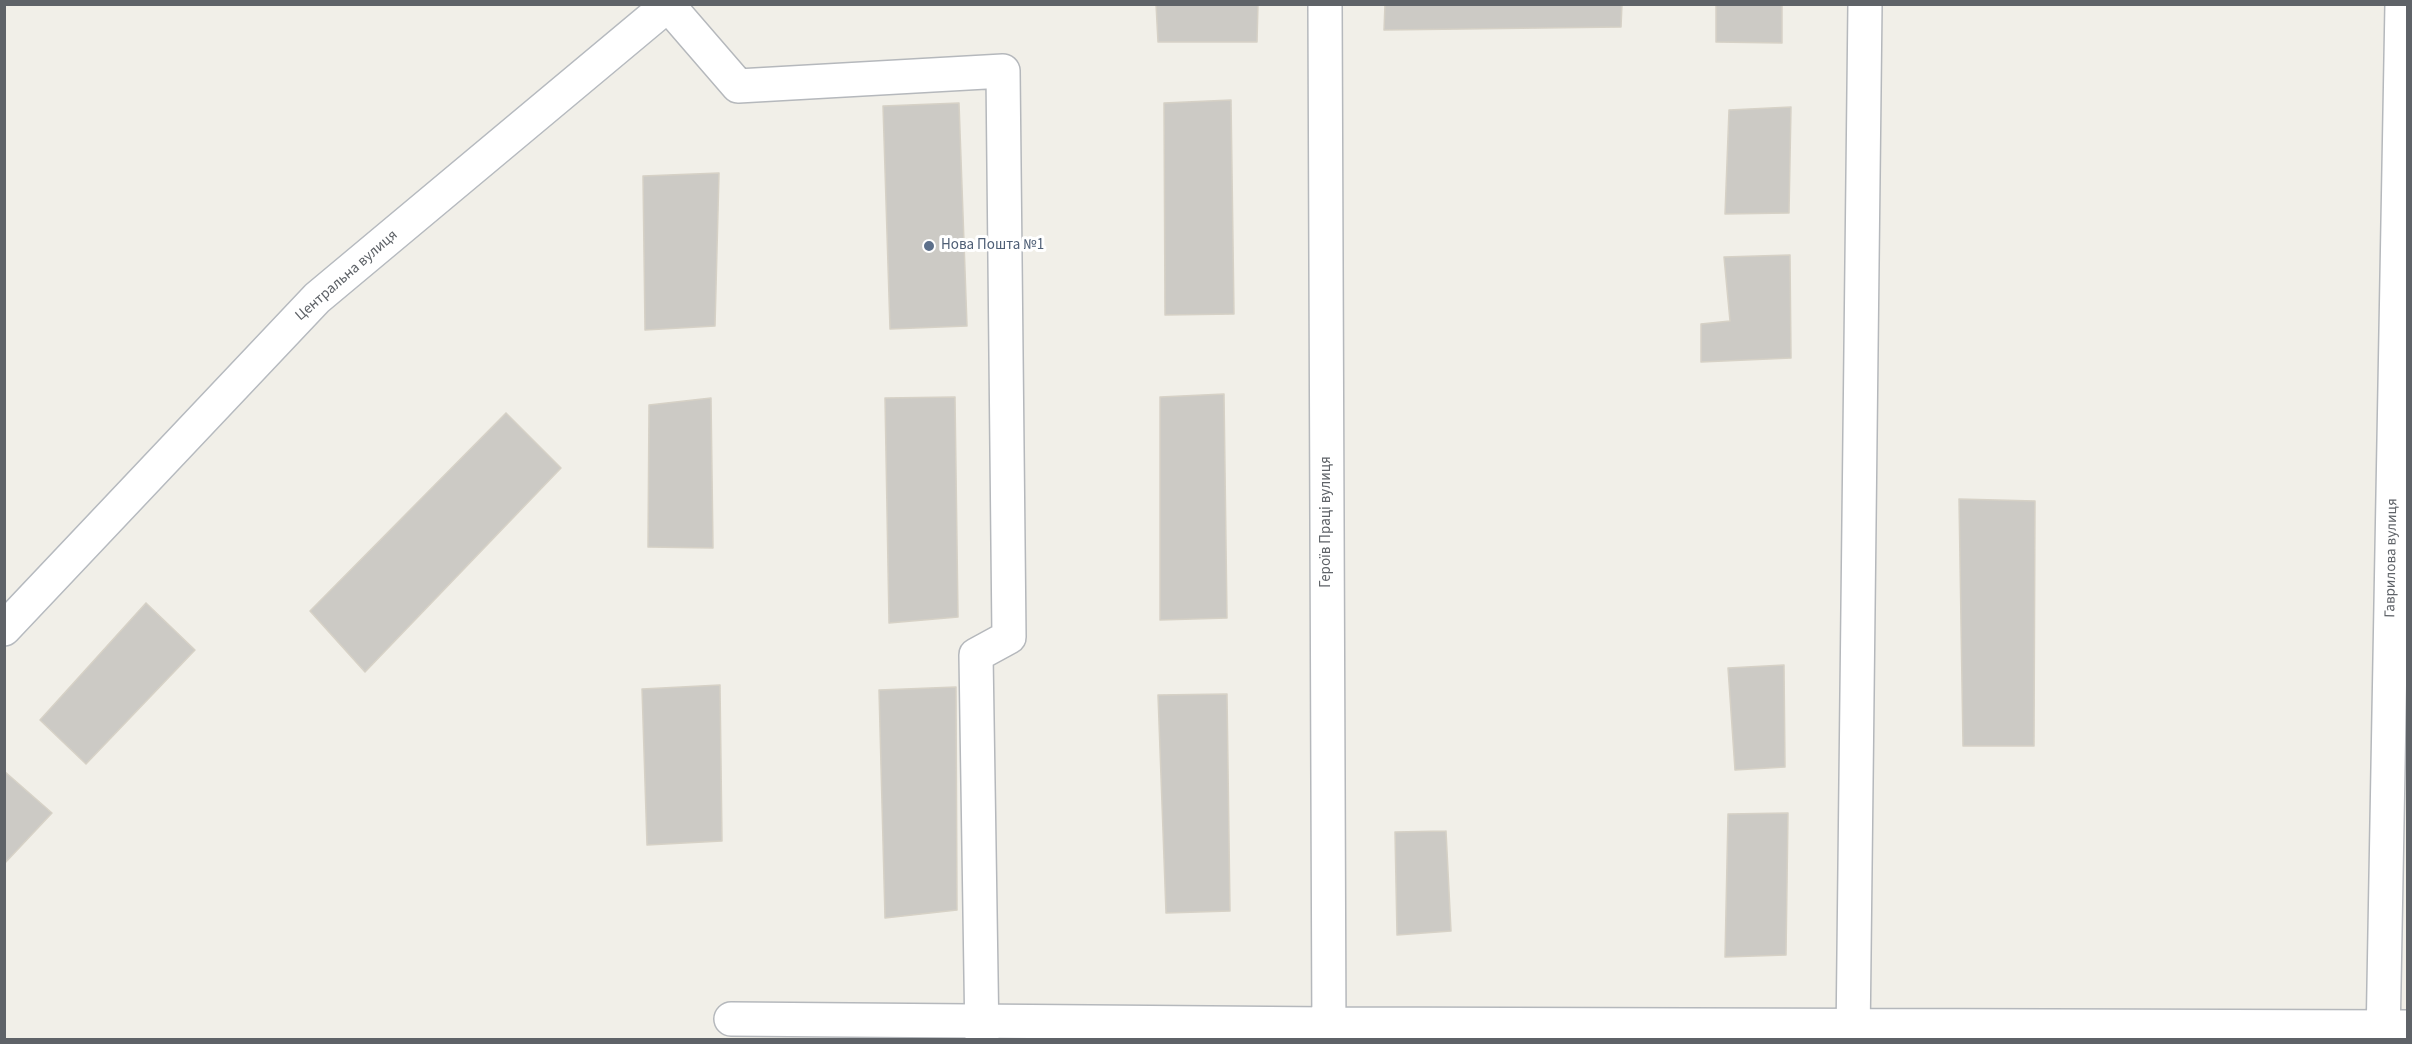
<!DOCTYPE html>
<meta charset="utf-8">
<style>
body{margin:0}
#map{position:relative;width:2412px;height:1044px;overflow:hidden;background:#f1efe8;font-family:"Source Sans 3",sans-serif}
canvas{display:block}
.frame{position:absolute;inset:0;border:6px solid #5f6368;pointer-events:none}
</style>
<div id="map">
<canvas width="2412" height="1044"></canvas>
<div class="frame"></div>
</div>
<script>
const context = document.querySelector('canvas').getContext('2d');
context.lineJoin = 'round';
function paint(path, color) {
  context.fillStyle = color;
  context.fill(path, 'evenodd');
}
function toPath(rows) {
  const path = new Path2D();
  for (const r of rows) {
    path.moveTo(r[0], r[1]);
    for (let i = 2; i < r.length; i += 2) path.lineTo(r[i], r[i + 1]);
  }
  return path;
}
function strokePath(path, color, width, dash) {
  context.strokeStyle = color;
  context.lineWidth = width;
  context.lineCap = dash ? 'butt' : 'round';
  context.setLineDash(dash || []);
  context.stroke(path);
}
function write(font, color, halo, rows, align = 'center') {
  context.font = font + ' "Source Sans 3",sans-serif';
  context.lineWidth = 6;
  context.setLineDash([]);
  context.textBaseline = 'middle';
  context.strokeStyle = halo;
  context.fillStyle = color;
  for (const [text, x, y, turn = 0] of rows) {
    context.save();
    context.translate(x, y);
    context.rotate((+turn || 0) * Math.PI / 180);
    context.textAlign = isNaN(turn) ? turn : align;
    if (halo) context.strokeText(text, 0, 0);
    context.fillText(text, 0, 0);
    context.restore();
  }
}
const building = toPath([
 [1156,4,1258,4,1257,42,1158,42,1156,4],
 [1385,4,1622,4,1621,27,1384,30,1385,4],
 [1716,4,1782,4,1782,43,1716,42,1716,4],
 [1231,100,1234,314,1165,315,1164,103,1231,100],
 [959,103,967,326,890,329,883,106,959,103],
 [1791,107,1789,213,1725,214,1729,110,1791,107],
 [719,173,715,326,645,330,643,176,719,173],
 [1790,255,1791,358,1701,362,1701,324,1730,321,1724,257,1790,255],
 [1224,394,1227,618,1160,620,1160,397,1224,394],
 [955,397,958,617,889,623,885,398,955,397],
 [711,398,713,548,648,547,649,405,711,398],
 [506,413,561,468,365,672,310,611,506,413],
 [1959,499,2035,501,2034,746,1963,746,1959,499],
 [146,603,195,650,86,764,40,720,146,603],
 [1784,665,1785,767,1735,770,1728,668,1784,665],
 [720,685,722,841,647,845,642,689,720,685],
 [956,687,957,910,885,918,879,690,956,687],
 [1227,694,1230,911,1166,913,1158,695,1227,694],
 [4,771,52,813,4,864,4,771],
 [1788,813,1786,955,1725,957,1728,814,1788,813],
 [1446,831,1451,931,1397,935,1395,832,1446,831]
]);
paint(building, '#cccac5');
strokePath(building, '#d6d1c6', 1.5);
const minor = toPath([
 [1325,4,1329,1040],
 [668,5,738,86,1003,71,1009,637,976,655,982,1040],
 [731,1019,1329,1024,2408,1027],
 [1853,1040,1865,4],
 [2383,1040,2402,4]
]);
const secondary = toPath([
 [4,629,317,298,669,4]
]);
strokePath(minor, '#b5b8bc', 36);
strokePath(secondary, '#b6babf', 36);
strokePath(minor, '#fff', 33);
strokePath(secondary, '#fff', 33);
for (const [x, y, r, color] of [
 [929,246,6,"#5c6f8a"]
]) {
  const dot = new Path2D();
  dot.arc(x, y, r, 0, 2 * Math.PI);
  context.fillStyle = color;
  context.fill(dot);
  strokePath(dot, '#fff', 2);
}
write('15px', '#4e5e75', '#fff', [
 ["Нова Пошта №1",941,246]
], 'left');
write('15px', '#5f6368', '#fff', [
 ["Центральна вулиця",347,276,-41],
 ["Героїв Праці вулиця",1327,522,-90],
 ["Гаврилова вулиця",2392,558,-89]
]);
</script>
